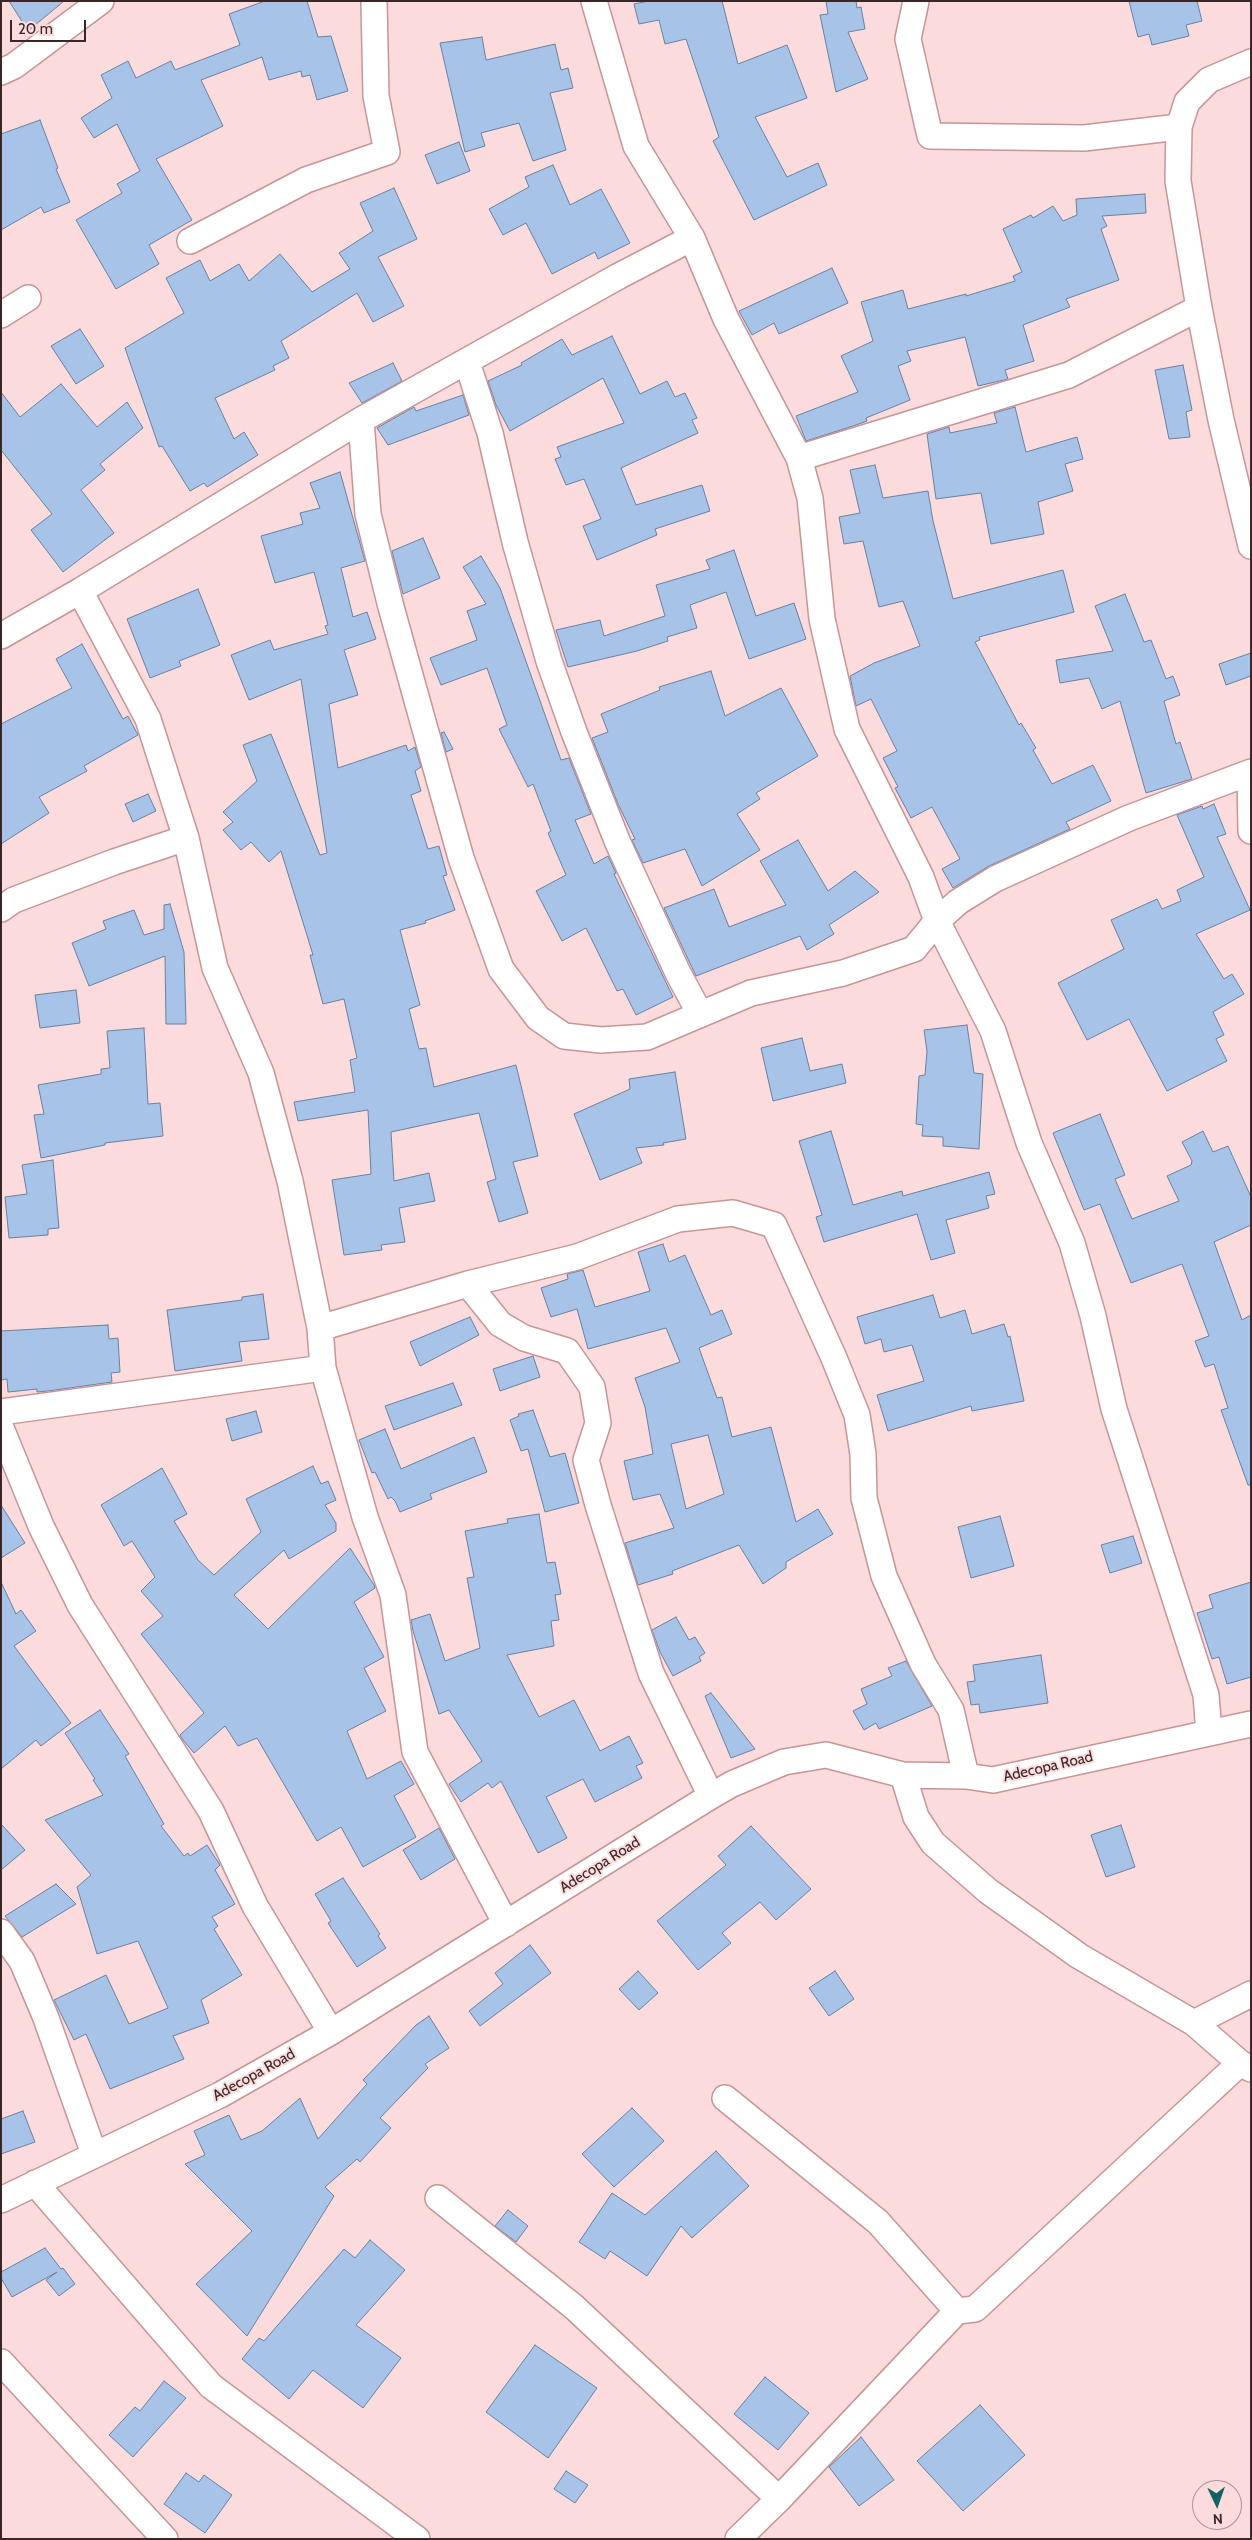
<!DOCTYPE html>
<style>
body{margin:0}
#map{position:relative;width:1252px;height:2540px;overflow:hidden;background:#fbdbdc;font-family:Cabin,sans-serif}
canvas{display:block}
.frame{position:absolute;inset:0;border:2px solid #3a2627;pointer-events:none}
.north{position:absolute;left:1192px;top:2480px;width:50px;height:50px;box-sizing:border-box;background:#fbdbdc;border:1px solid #ae9394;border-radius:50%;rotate:177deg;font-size:14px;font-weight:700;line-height:20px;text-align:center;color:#3a2627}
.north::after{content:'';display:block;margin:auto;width:18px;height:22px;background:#126263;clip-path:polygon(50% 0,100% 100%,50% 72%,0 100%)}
.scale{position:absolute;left:10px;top:20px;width:76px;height:22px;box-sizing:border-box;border:2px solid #3a2627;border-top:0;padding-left:6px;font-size:15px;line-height:18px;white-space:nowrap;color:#3a2627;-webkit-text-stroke:4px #fbdbdc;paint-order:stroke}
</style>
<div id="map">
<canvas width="1252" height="2540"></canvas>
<div class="frame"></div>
<div class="north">N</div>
<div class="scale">20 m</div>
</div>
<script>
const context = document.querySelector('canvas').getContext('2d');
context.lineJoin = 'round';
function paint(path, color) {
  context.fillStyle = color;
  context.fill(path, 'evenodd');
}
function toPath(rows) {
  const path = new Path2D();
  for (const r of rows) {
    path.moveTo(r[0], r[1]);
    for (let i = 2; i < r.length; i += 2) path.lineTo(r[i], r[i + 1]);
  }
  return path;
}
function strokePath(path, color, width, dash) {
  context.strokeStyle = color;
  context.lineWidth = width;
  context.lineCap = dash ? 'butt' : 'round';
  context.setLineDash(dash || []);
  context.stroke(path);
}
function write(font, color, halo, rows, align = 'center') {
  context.font = font + ' Cabin,sans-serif';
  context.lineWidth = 4;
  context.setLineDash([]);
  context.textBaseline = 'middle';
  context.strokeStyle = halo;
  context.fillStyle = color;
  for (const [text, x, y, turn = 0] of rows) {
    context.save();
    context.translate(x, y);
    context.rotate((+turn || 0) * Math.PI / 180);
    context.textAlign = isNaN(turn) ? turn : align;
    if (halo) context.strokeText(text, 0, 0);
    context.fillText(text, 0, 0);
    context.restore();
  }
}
const building = toPath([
 [9,1,64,1,28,31,9,1],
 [265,1,307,1,318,37,331,36,348,91,317,100,310,75,302,77,301,71,269,80,262,57,201,80,223,126,156,159,192,220,149,245,159,264,116,289,76,220,122,193,117,184,140,171,117,124,94,138,81,118,112,98,101,75,128,61,136,78,171,61,175,70,240,45,229,14,265,1],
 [649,1,722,1,738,64,787,45,807,98,755,117,787,177,818,163,827,185,754,220,713,141,719,137,686,39,665,44,659,20,639,24,634,4,649,1],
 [826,1,856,1,857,8,861,7,865,29,848,32,868,79,836,92,820,15,828,14,826,1],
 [1129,1,1197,1,1202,21,1186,25,1189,36,1152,45,1149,34,1138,37,1129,1],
 [482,37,486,60,555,44,561,70,568,68,573,88,550,93,566,150,533,161,519,123,481,133,485,146,465,152,440,43,482,37],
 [40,120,58,168,56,169,70,202,44,213,41,207,1,230,1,134,40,120],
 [459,142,470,171,437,184,425,155,459,142],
 [553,165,570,205,601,189,630,243,598,259,595,252,552,274,526,223,503,235,489,209,529,187,525,177,553,165],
 [394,188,417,239,378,257,404,306,373,322,357,293,281,341,289,358,273,366,275,370,215,398,234,439,244,432,258,455,207,487,204,483,190,491,162,446,159,447,125,348,184,313,166,278,200,260,210,281,239,264,249,281,280,254,312,292,350,269,339,253,373,231,360,203,394,188],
 [1145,194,1146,213,1102,216,1107,226,1101,229,1119,280,1066,299,1070,307,1023,325,1034,361,1005,370,1008,379,978,386,965,337,907,351,911,361,898,366,910,400,866,418,867,421,853,426,806,441,796,416,858,392,841,356,873,341,861,302,903,290,908,309,966,294,966,296,1015,281,1013,276,1022,272,1003,229,1031,215,1033,218,1053,206,1063,221,1077,215,1076,199,1145,194],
 [832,268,848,303,779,334,774,323,752,335,739,311,832,268],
 [80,329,104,366,76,384,51,346,80,329],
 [612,336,640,394,667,381,675,397,685,393,697,418,692,420,698,433,621,468,636,505,702,485,710,511,655,529,657,535,597,560,583,526,601,519,584,479,566,485,555,459,561,457,557,447,624,423,603,378,510,431,496,405,488,381,522,365,521,363,562,339,572,355,612,336],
 [393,363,402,381,362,403,349,383,393,363],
 [1183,365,1192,410,1186,412,1190,437,1169,439,1155,370,1183,365],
 [61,384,97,427,127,402,143,428,100,464,105,470,81,490,114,533,63,572,31,530,52,514,1,450,1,392,20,417,61,384],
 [463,395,469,415,388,445,377,428,414,407,416,411,463,395],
 [1015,407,1026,452,1077,437,1083,459,1065,464,1073,491,1038,502,1044,534,991,544,981,493,936,499,927,434,949,427,950,433,997,423,994,413,1015,407],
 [875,465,883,498,928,491,933,521,953,599,1063,570,1074,612,979,637,980,640,975,642,1019,725,1021,723,1036,748,1033,750,1052,784,1093,765,1111,801,1066,822,1070,829,989,866,953,888,942,869,960,859,932,807,911,818,895,788,898,787,883,758,897,751,871,699,856,706,850,676,874,663,920,646,903,601,879,607,863,541,844,544,839,517,860,513,850,470,875,465],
 [340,472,365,561,341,568,353,617,367,612,376,639,344,650,358,695,329,704,338,768,406,745,408,751,415,747,421,767,415,771,421,791,411,795,428,849,439,846,447,875,443,876,455,910,425,921,426,923,400,930,420,1005,409,1009,419,1049,426,1048,434,1087,516,1065,538,1156,513,1162,528,1213,499,1222,487,1182,496,1179,479,1113,391,1132,394,1181,429,1173,435,1201,399,1208,405,1242,381,1245,382,1250,344,1255,332,1180,371,1174,368,1110,298,1121,294,1102,355,1092,350,1060,357,1058,344,999,323,1004,310,955,313,955,281,851,269,862,251,842,241,850,223,830,233,822,223,812,257,781,243,745,271,734,320,855,327,853,301,679,249,700,231,655,270,640,274,650,328,634,325,626,328,625,314,572,275,583,261,536,303,524,300,513,320,508,310,483,340,472],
 [423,538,440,578,403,594,392,551,423,538],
 [734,550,756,616,794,603,806,639,749,659,726,592,690,605,697,628,667,637,668,641,637,651,568,667,556,630,600,620,604,636,665,616,656,585,710,569,706,560,734,550],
 [481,556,500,588,561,760,569,758,591,814,575,820,594,864,608,856,616,873,614,874,673,997,636,1015,623,989,617,991,586,928,562,941,536,891,566,875,548,833,551,831,533,784,528,787,499,729,507,725,487,668,441,685,430,658,477,640,467,611,486,604,463,567,481,556],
 [198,589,220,645,179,661,181,666,150,678,127,619,198,589],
 [1125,594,1144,642,1151,640,1166,679,1173,676,1180,695,1164,701,1176,744,1180,742,1192,779,1146,793,1120,701,1102,709,1089,678,1060,683,1056,660,1113,651,1095,606,1125,594],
 [82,644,123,719,128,716,138,735,84,766,87,771,39,797,49,813,1,844,1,724,72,688,56,659,82,644],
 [1251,653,1251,676,1226,685,1219,664,1251,653],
 [711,671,725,716,781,688,818,756,756,793,760,799,737,814,760,850,702,886,685,849,643,863,632,840,635,839,618,804,592,738,608,732,601,714,660,690,659,687,711,671],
 [444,732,453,749,446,752,441,733,444,732],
 [148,794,156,811,133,822,125,804,148,794],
 [1214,804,1226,834,1217,837,1250,910,1196,934,1224,979,1232,974,1244,994,1213,1012,1224,1035,1216,1039,1227,1061,1167,1091,1129,1019,1087,1040,1058,983,1124,949,1111,920,1157,899,1162,909,1181,901,1177,890,1204,877,1177,815,1202,806,1203,809,1214,804],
 [798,840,828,891,855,871,879,892,829,925,834,934,807,950,800,936,696,976,664,908,714,889,729,927,786,905,760,861,798,840],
 [170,904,184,952,186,1024,166,1024,165,956,89,986,72,943,106,929,103,921,134,910,144,935,164,929,164,905,170,904],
 [76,990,80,1023,40,1028,35,995,76,990],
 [967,1025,974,1073,983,1074,979,1149,943,1146,943,1137,922,1136,923,1125,916,1124,919,1076,925,1075,927,1051,924,1030,967,1025],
 [144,1028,148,1104,160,1103,163,1136,105,1143,105,1145,41,1158,34,1115,44,1114,38,1085,101,1074,101,1069,110,1068,107,1031,144,1028],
 [802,1038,810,1071,842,1064,846,1083,773,1101,761,1048,802,1038],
 [675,1072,686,1139,663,1143,664,1145,636,1148,642,1163,600,1180,574,1114,630,1089,629,1079,675,1072],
 [1100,1114,1125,1175,1115,1179,1132,1219,1179,1201,1167,1176,1191,1165,1192,1161,1182,1142,1203,1131,1213,1152,1228,1146,1251,1197,1251,1225,1214,1242,1242,1320,1251,1315,1251,1485,1248,1485,1221,1410,1228,1408,1214,1364,1205,1367,1195,1341,1209,1336,1182,1264,1131,1283,1100,1204,1084,1210,1053,1133,1100,1114],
 [831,1131,853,1205,902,1191,903,1196,989,1172,995,1194,986,1196,989,1208,946,1220,955,1253,931,1260,917,1214,824,1242,816,1217,822,1215,799,1141,831,1131],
 [53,1160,59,1228,48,1229,48,1235,9,1238,5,1197,27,1194,22,1165,53,1160],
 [663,1244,669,1262,685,1255,711,1315,722,1310,732,1334,699,1348,717,1398,722,1397,732,1437,771,1427,796,1522,818,1509,833,1534,786,1562,786,1568,763,1584,739,1545,672,1571,673,1574,638,1585,625,1543,674,1528,660,1494,633,1500,624,1461,653,1454,645,1407,635,1378,680,1362,666,1328,588,1349,577,1309,551,1317,541,1288,568,1279,567,1274,583,1270,595,1307,650,1291,638,1252,663,1244],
 [708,1435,724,1494,686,1509,671,1444,708,1435],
 [263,1294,269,1339,239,1342,242,1361,175,1371,167,1310,242,1300,242,1297,263,1294],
 [933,1295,940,1318,965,1310,972,1334,1004,1324,1008,1337,1010,1336,1024,1401,972,1411,971,1406,888,1431,877,1395,924,1381,912,1345,884,1352,881,1339,865,1344,857,1317,933,1295],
 [470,1317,479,1335,420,1366,410,1342,470,1317],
 [108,1325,109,1339,118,1338,120,1372,111,1373,112,1382,48,1391,37,1392,37,1389,8,1392,7,1379,1,1380,1,1331,108,1325],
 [533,1356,540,1377,500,1391,493,1369,533,1356],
 [453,1383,462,1405,394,1430,385,1406,453,1383],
 [533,1410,550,1457,565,1453,579,1503,545,1512,528,1449,521,1451,510,1420,519,1416,518,1414,533,1410],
 [256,1411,262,1432,232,1441,226,1419,256,1411],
 [385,1429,401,1469,474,1437,487,1472,430,1494,432,1499,400,1512,395,1501,391,1497,388,1499,375,1472,372,1473,359,1440,385,1429],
 [313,1466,321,1484,328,1481,336,1500,325,1505,336,1523,336,1531,289,1559,284,1550,234,1595,268,1629,350,1548,374,1585,375,1588,354,1602,384,1657,364,1668,386,1711,347,1731,367,1779,401,1761,414,1784,394,1796,416,1837,363,1867,341,1827,317,1841,257,1738,238,1746,225,1726,194,1753,183,1740,180,1735,204,1713,141,1634,163,1616,141,1591,155,1577,132,1541,124,1546,101,1505,162,1468,187,1514,174,1521,198,1560,214,1575,261,1532,246,1499,313,1466],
 [1,1505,25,1543,1,1558,1,1505],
 [539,1514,547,1563,555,1562,561,1594,555,1595,559,1620,551,1621,554,1646,507,1655,539,1717,574,1700,600,1751,629,1736,643,1763,636,1766,642,1778,595,1802,583,1779,546,1797,567,1838,538,1853,501,1781,492,1788,488,1783,461,1802,449,1784,482,1761,449,1710,439,1714,413,1631,411,1620,430,1614,445,1661,480,1648,467,1578,474,1577,465,1531,508,1523,507,1519,539,1514],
 [1000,1516,1014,1566,971,1578,958,1527,1000,1516],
 [1133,1536,1142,1563,1110,1573,1101,1545,1133,1536],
 [1,1582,16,1614,21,1610,36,1631,14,1646,71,1723,41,1746,36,1740,1,1769,1,1582],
 [1251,1582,1251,1677,1227,1684,1219,1657,1212,1659,1197,1613,1213,1608,1209,1595,1251,1582],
 [676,1617,689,1640,695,1637,705,1653,699,1657,701,1661,673,1676,660,1652,652,1630,676,1617],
 [1041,1655,1048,1703,980,1713,979,1704,971,1705,967,1682,975,1681,973,1665,1041,1655],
 [906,1661,932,1706,879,1729,876,1723,864,1730,853,1711,867,1704,861,1689,892,1676,888,1668,906,1661],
 [711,1693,755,1749,731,1758,705,1696,711,1693],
 [100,1710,129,1754,125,1756,164,1824,161,1826,184,1856,188,1853,190,1856,207,1845,220,1865,215,1870,235,1904,212,1917,218,1926,214,1929,242,1975,201,2000,209,2023,173,2036,184,2059,110,2089,86,2034,74,2040,54,2000,106,1975,129,2024,168,2008,138,1941,97,1954,77,1887,91,1875,45,1820,103,1795,93,1780,95,1779,65,1733,100,1710],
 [1,1824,25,1850,1,1870,1,1824],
 [1121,1825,1135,1867,1106,1877,1091,1835,1121,1825],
 [751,1826,811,1889,776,1920,760,1902,722,1933,731,1943,698,1970,657,1921,726,1865,718,1856,751,1826],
 [439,1828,455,1859,421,1880,403,1850,439,1828],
 [343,1878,380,1934,378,1936,386,1948,357,1967,328,1923,331,1921,315,1894,343,1878],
 [56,1884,76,1904,22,1937,5,1916,56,1884],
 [530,1945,551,1973,480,2026,469,2011,503,1984,495,1973,530,1945],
 [638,1971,658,1993,639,2010,619,1989,638,1971],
 [835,1971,854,1999,829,2016,809,1988,835,1971],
 [429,2016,449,2048,425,2064,428,2068,380,2118,391,2128,360,2162,357,2159,325,2187,334,2196,247,2336,196,2284,252,2231,185,2164,205,2155,194,2131,229,2115,241,2140,262,2131,300,2098,318,2139,367,2084,363,2080,416,2025,429,2016],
 [632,2108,664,2141,614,2187,582,2154,632,2108],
 [23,2111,35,2142,1,2154,1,2119,23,2111],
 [716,2151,749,2186,692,2238,681,2226,647,2276,610,2251,605,2259,579,2242,612,2193,645,2215,716,2151],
 [508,2210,528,2226,516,2242,495,2226,508,2210],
 [370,2240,405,2270,356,2325,401,2358,363,2408,313,2370,289,2399,242,2359,259,2338,264,2341,344,2249,355,2258,370,2240],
 [45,2248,61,2269,63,2268,75,2284,59,2296,46,2280,57,2272,12,2297,1,2278,1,2272,45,2248],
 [535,2345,597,2388,548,2458,486,2412,535,2345],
 [765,2377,809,2413,778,2450,734,2414,765,2377],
 [164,2381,186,2398,133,2457,109,2435,135,2407,140,2411,164,2381],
 [980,2405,1025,2455,963,2511,917,2461,980,2405],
 [861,2437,894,2480,859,2506,829,2467,861,2437],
 [566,2471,588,2485,575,2503,554,2489,566,2471],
 [186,2473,199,2482,204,2475,232,2495,205,2533,164,2504,186,2473]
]);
paint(building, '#a7c3e7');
strokePath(building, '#6781a3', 1);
const minor = toPath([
 [594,1,636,146,692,238,726,319,799,458,810,498,822,619,847,729,921,877,937,921,993,1031,1029,1143,1072,1243,1093,1316,1114,1409,1206,1695,1209,1733],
 [916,1,908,39,930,136,1084,138,1179,127],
 [1251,62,1209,80,1187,102,1179,127,1178,181,1199,308,1221,420,1251,546],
 [1,72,14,66,101,1],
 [190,241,306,180,387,152,376,96,374,1],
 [1,315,28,298],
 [467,362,490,433,515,542,549,661,574,732,618,843,678,973,700,1014],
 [361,420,368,514,391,607,461,858,501,969,538,1018,564,1036,601,1040,647,1037,751,993,843,973,914,949,937,921,958,902,995,879,1129,818,1251,772],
 [799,458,1069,375,1199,308],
 [80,591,148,719,186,838,215,968,261,1073,290,1181,320,1328,323,1368,365,1517,393,1595,415,1752,506,1924],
 [1,636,80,591,361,420,619,276,692,238],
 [1250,773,1251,831],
 [1,909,14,900,114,862,186,838],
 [468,1284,500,1324,524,1338,567,1351,592,1387,598,1423,586,1460,598,1505,651,1673,711,1796],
 [320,1328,468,1284,577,1257,678,1219,733,1213,774,1225,834,1358,857,1415,863,1454,864,1498,884,1576,923,1664,951,1710,966,1776],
 [1,1412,323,1368],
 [1,1428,41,1526,80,1605,211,1811,255,1906,331,2032],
 [903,1775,916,1817,933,1843,988,1891,1079,1956,1194,2023,1240,2063,1251,2069],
 [1,1932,22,1961,46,2018,94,2154],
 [1194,2023,1251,1994],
 [725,2098,878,2222,957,2311],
 [35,2183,211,2386,417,2539],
 [438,2198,574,2307,779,2499],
 [1,2200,220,2095,331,2032,711,1796,732,1784,784,1762,826,1755,903,1775,966,1776,993,1780,1251,1724],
 [1,2362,165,2539],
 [738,2539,779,2499,957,2311,975,2309,1240,2063]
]);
strokePath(minor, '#c79597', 28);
strokePath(minor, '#fff', 25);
write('15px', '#3a2627', '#fbdbdc', [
 ["Adecopa Road",1048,1767,-13],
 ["Adecopa Road",600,1865,-32],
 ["Adecopa Road",254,2075,-29]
]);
</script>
